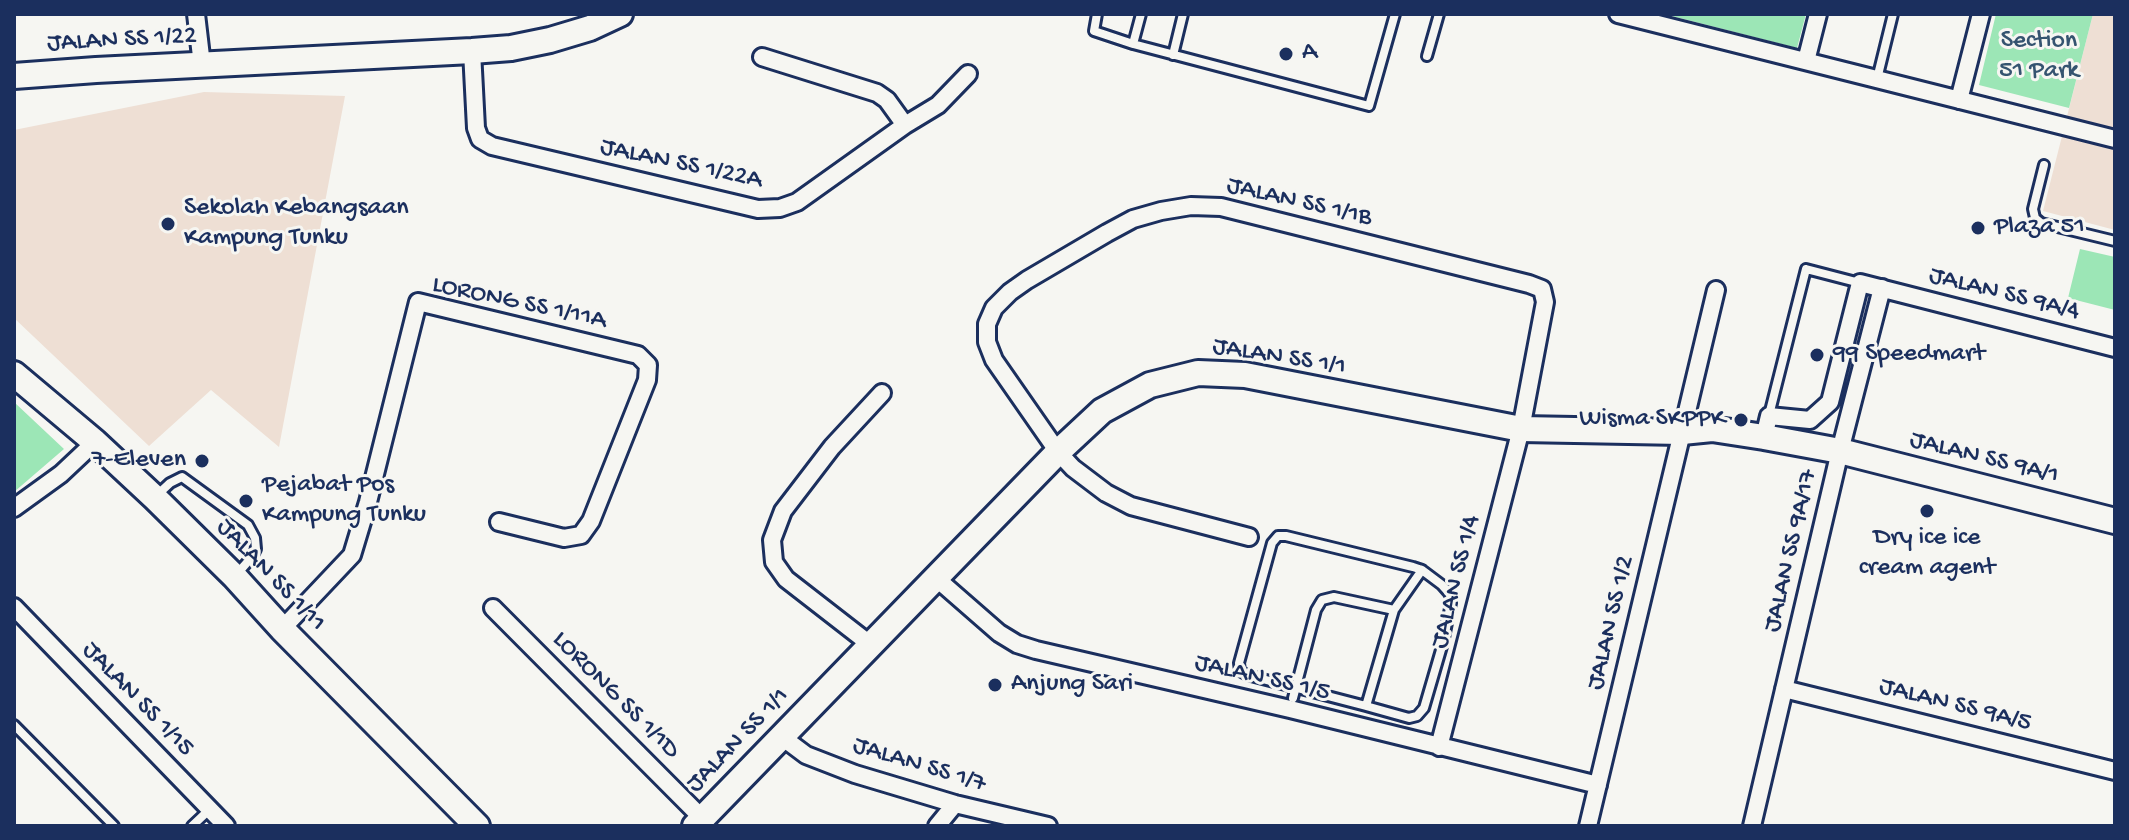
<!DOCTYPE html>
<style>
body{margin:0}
#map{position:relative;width:2129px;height:840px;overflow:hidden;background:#f6f6f2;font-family:"Gochi Hand",sans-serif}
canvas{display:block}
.frame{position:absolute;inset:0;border:16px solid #1b2f5e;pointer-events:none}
</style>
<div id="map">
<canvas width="2129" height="840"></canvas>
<div class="frame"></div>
</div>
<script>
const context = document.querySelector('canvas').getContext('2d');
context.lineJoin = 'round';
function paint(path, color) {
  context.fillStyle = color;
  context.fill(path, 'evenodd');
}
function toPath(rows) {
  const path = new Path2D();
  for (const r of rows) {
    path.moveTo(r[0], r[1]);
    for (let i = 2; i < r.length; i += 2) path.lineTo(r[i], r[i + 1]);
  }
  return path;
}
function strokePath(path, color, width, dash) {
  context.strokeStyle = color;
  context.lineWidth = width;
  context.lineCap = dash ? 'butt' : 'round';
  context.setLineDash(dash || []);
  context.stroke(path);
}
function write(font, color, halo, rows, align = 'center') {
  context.font = font + ' "Gochi Hand",sans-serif';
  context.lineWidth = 6;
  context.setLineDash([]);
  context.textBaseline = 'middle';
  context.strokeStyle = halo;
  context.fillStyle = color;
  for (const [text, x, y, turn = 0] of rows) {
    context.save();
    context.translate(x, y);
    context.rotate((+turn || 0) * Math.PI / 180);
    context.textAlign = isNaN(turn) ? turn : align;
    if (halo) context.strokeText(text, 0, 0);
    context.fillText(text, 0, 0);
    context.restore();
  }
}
paint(toPath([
 [2093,14,2115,14,2115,230,2043,211],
 [204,92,345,96,279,447,211,390,149,446,14,318,14,130]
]), '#eedfd4');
paint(toPath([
 [1664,14,1806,14,1797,48],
 [1996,14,2093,14,2069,108,1979,85],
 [2080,249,2115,257,2115,310,2068,298],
 [14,402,64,449,14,492]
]), '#9ce6b6');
const lane = toPath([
 [1097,14,1094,31,1133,44,1141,14],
 [1133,44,1369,106,1395,14],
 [1173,55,1183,14],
 [1427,56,1439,14],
 [1877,79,1893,14],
 [2044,165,2033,209,2035,218,2041,223,2115,241],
 [1769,415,1806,269,1860,283],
 [156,496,170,483,182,477,248,525,255,538,256,549,252,557,235,576],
 [1293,698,1316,610,1322,600,1334,597,1394,610,1366,706,1409,718,1417,716,1424,708,1443,643,1451,603,1450,594,1442,585,1422,570,1394,610],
 [1366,706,1247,675,1240,671,1239,663,1272,543,1278,536,1286,536,1413,567,1422,570],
 [14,725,114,826],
 [192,826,209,810]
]);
const street = toPath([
 [196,14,202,65],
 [1618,14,2115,139],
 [472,51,476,128,480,139,492,146,758,209,780,208,797,202,905,125,938,105,968,74],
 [762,57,877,93,887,100,905,125],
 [1806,61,1818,14],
 [1959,100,1981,14],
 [1764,437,1769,416,1810,420,1830,402,1860,283,2115,348],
 [14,508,61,474,95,442],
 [1249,537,1131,506,1106,493,1073,468,1058,452,994,360,987,342,987,324,994,308,1010,292,1027,280,1107,233,1133,219,1161,211,1191,206,1221,207,1529,284,1542,289,1545,302,1521,429,1439,747],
 [936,578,999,633,1017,644,1036,650,1290,709,1598,785],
 [14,607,226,826],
 [493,608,702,818],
 [282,629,352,555,368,502,418,302,638,355,648,365,647,380,591,521,581,535,564,538,499,522],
 [871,645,786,579,774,562,772,540,783,511,832,447,882,393],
 [1784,689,2115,771],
 [782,737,806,755,855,774,955,804,1048,826],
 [937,826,955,804],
 [1588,826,1716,290],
 [1752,826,1840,451,1882,288]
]);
const secondary = toPath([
 [14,76,96,70,472,51,511,48,550,40,590,28,620,14],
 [14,374,95,442,155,498,234,576,282,629,477,826],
 [695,826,1058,452,1102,411,1150,385,1198,373,1245,375,1521,429,1682,432,1712,429,1764,437,1840,451,2115,521]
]);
strokePath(lane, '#1b2f5e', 14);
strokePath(street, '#1b2f5e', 22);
strokePath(secondary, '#1b2f5e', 30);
strokePath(lane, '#f6f6f2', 8);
strokePath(street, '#f6f6f2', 16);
strokePath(secondary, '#f6f6f2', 24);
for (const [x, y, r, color] of [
 [1286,54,8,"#1b2f5e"],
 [168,224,8,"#1b2f5e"],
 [1978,228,8,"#1b2f5e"],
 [1817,355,8,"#1b2f5e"],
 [1741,420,8,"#1b2f5e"],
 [202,461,8,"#1b2f5e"],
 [246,501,8,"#1b2f5e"],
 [1927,511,8,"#1b2f5e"],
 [995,685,8,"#1b2f5e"]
]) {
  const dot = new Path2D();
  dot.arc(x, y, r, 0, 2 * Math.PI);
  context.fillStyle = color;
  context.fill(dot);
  strokePath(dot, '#f6f6f2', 3);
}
write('26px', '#1b2f5e', '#f6f6f2', [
 ["JALAN SS 1/22",122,41,-3],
 ["JALAN SS 1/22A",681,165,12],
 ["JALAN SS 1/1B",1299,203,13],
 ["JALAN SS 9A/4",2004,295,14],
 ["LORONG SS 1/11A",519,304,12],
 ["JALAN SS 1/1",1279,358,9],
 ["JALAN SS 9A/1",1984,459,14],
 ["JALAN SS 9A/17",1792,551,-77],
 ["JALAN SS 1/11",270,576,46],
 ["JALAN SS 1/4",1457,582,-76],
 ["JALAN SS 1/2",1612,623,-77],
 ["JALAN SS 1/5",1262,679,13],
 ["LORONG SS 1/1D",615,696,45],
 ["JALAN SS 1/15",137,700,46],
 ["JALAN SS 9A/5",1955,706,14],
 ["JALAN SS 1/1",739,741,-46],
 ["JALAN SS 1/7",919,766,17]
]);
write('26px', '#355470', '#f6f6f2', [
 ["Section",2039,42],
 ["51 Park",2039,72]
]);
write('26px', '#1b2f5e', '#f6f6f2', [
 ["A",1302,54],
 ["Sekolah Kebangsaan",184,209],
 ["Kampung Tunku",184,239],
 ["Plaza 51",1994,228],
 ["99 Speedmart",1833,355],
 ["Wisma SKPPK",1725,420,"right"],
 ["7-Eleven",186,461,"right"],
 ["Pejabat Pos",262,486],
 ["Kampung Tunku",262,516],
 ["Dry ice ice",1927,539,"center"],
 ["cream agent",1927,569,"center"],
 ["Anjung Sari",1011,685]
], 'left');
</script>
